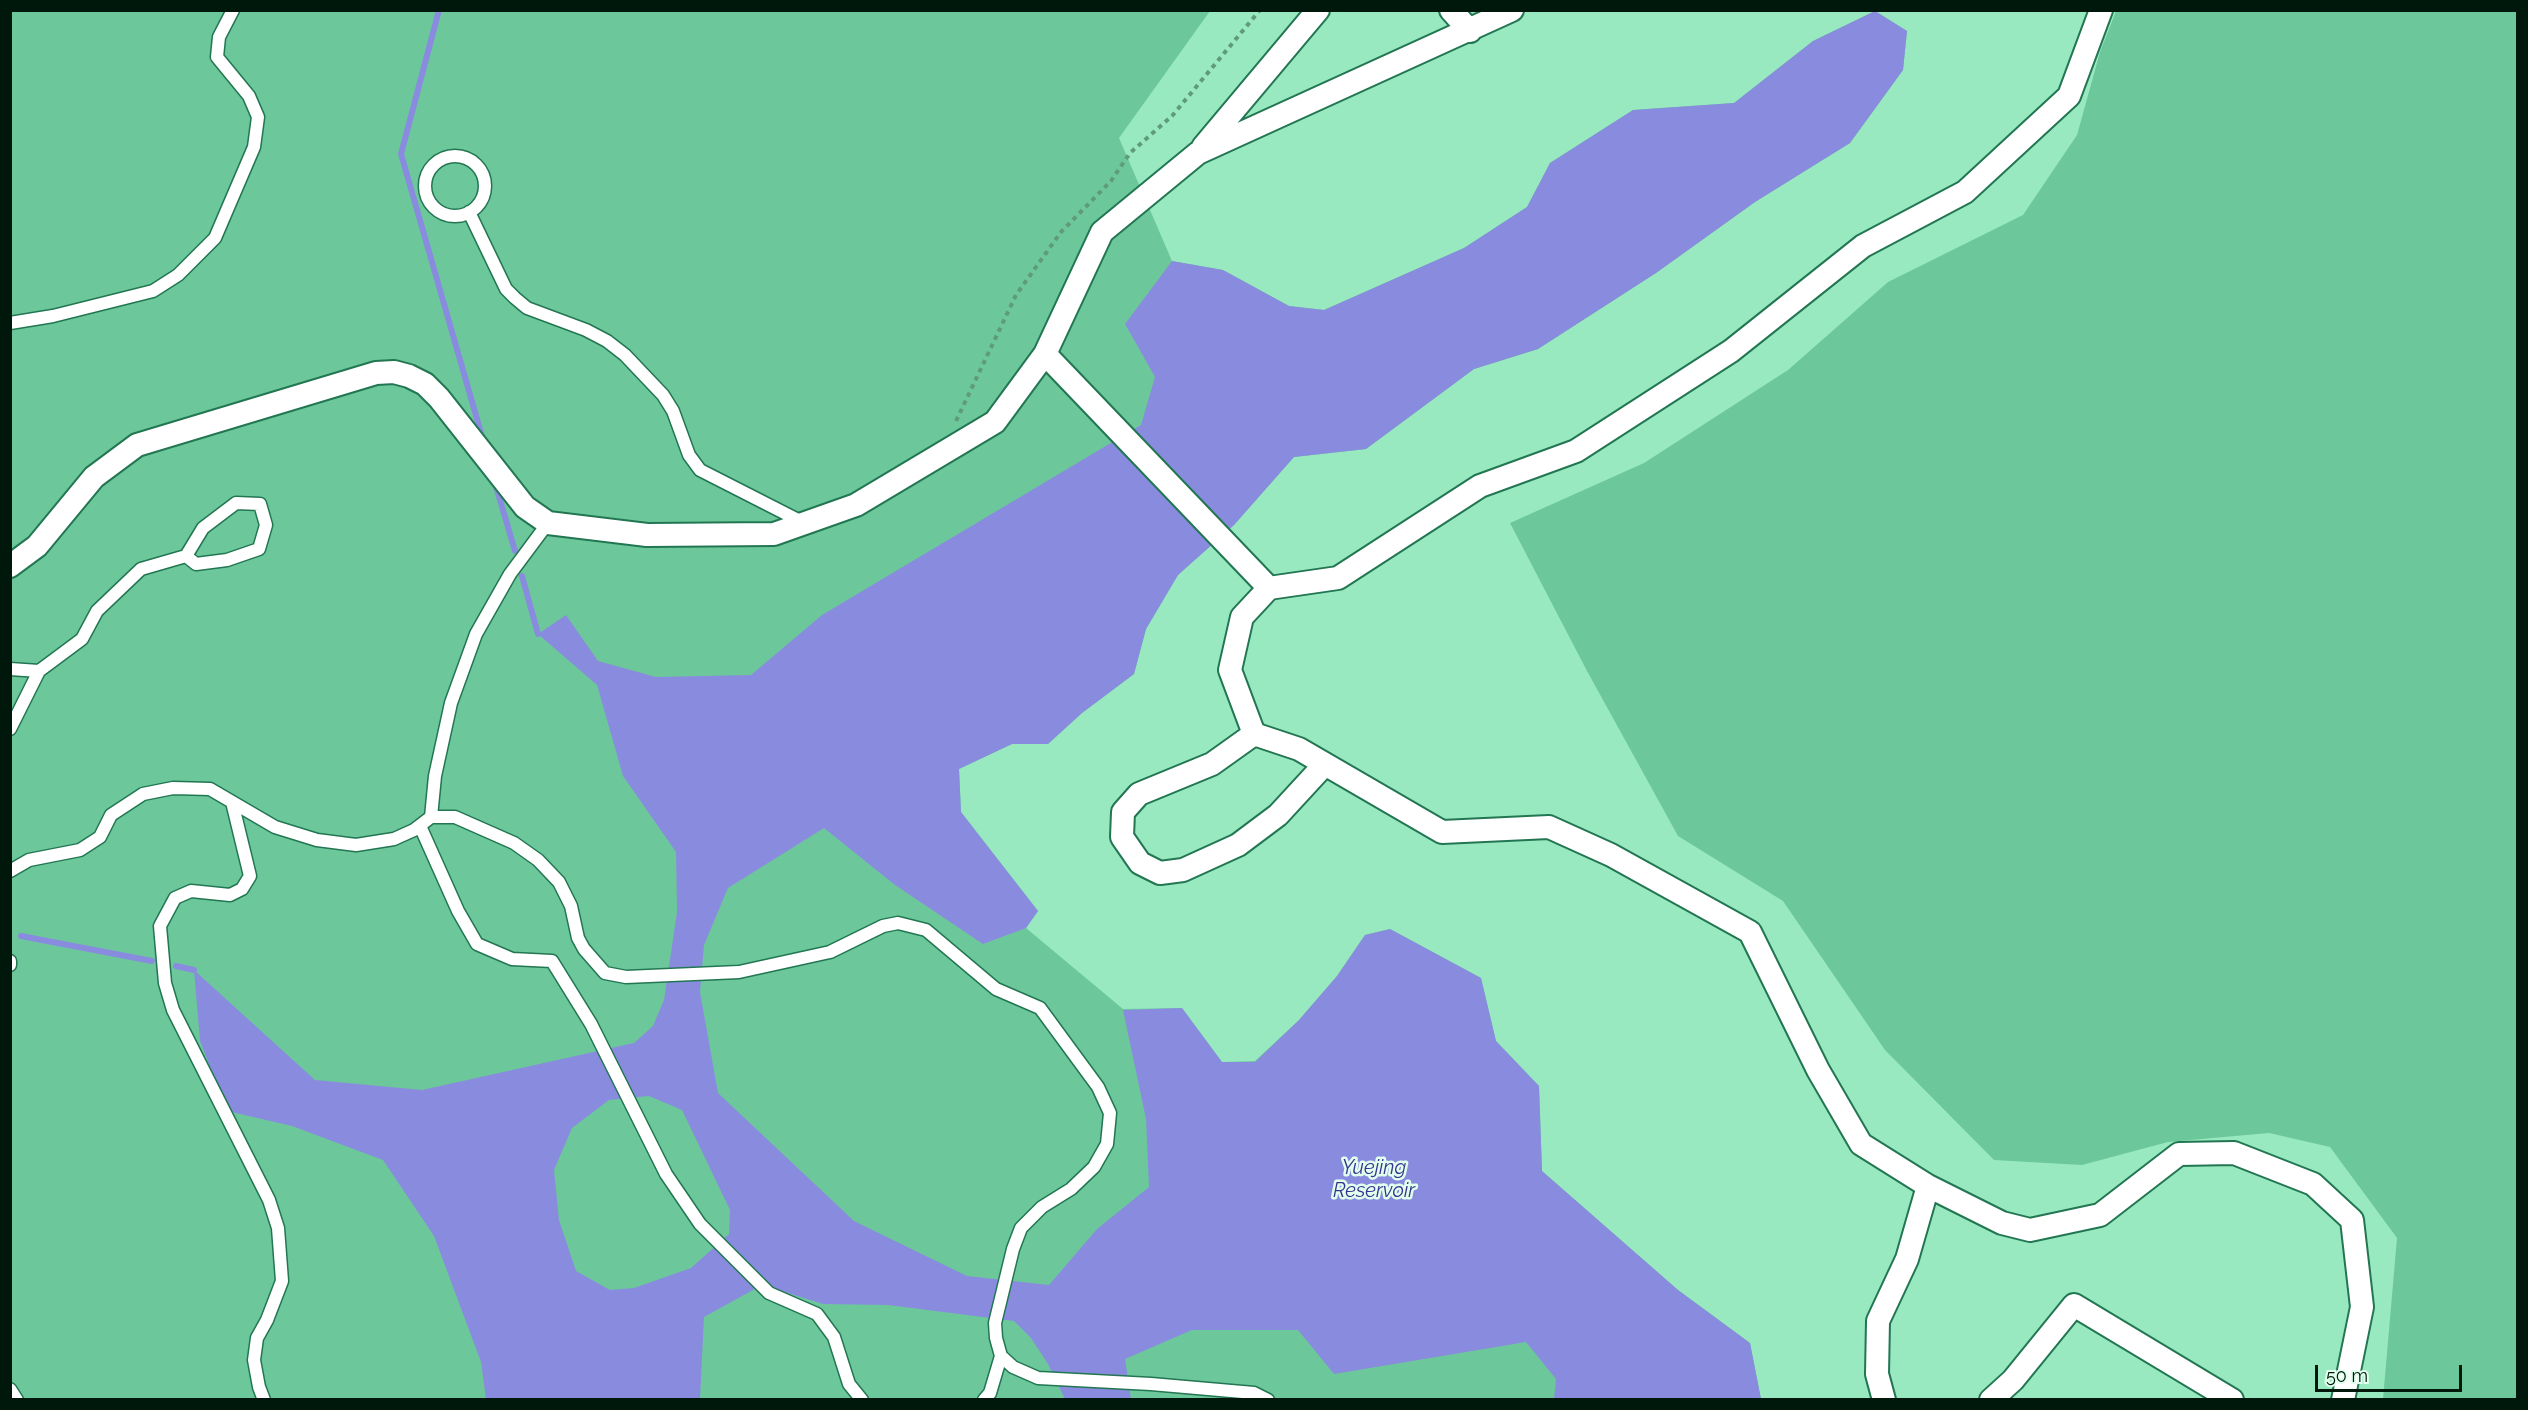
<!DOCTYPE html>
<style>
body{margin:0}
#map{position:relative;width:2528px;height:1410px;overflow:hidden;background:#99e9c0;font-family:Raleway,sans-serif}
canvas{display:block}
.frame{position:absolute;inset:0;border:12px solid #00170c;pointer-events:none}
.scale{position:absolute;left:2315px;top:1365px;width:147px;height:27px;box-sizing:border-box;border:3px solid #00170c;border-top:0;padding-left:8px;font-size:18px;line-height:21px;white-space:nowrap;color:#00170c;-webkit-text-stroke:4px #e0ffed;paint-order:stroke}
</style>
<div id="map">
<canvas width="2528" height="1410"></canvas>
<div class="frame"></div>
<div class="scale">50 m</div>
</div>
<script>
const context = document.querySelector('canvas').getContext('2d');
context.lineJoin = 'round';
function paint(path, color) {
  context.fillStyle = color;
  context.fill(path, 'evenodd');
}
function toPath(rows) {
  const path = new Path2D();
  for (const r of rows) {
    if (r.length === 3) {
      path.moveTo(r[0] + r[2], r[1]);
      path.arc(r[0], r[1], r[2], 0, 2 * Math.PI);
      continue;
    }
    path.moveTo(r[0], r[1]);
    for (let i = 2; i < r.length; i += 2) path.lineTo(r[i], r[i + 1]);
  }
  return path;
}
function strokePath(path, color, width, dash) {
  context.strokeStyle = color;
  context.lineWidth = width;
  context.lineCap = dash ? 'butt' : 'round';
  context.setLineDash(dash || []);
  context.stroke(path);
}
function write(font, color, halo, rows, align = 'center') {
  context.font = font + ' Raleway,sans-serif';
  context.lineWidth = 5;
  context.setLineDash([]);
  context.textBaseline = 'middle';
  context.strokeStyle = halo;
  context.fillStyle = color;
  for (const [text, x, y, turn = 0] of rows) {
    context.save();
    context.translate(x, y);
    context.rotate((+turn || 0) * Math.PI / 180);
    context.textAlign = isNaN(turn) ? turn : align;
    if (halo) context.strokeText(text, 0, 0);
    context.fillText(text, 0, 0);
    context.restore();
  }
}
paint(toPath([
 [10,11,1210,11,1119,138,1172,261,1223,270,1289,306,1324,310,1464,248,1527,207,1550,163,1633,110,1734,103,1813,41,1875,11,1907,31,1903,70,1850,143,1755,202,1656,273,1538,349,1474,369,1366,449,1294,457,1234,525,1178,575,1146,629,1134,674,1082,713,1048,744,1012,744,959,769,961,812,1038,911,1026,928,1123,1009,1182,1008,1222,1062,1255,1061,1299,1020,1337,976,1365,935,1390,929,1481,978,1496,1041,1539,1086,1542,1171,1678,1290,1750,1343,1761,1399,11,1399],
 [2116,11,2517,11,2517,1399,2383,1399,2397,1238,2330,1147,2269,1133,2168,1142,2082,1165,1994,1160,1885,1050,1783,901,1678,836,1587,671,1510,523,1644,463,1788,370,1888,282,2023,215,2077,135,2100,52]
]), '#6cc89b');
paint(toPath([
 [1875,11,1907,31,1903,70,1850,143,1755,202,1656,273,1538,349,1474,369,1366,449,1294,457,1234,525,1178,575,1146,629,1134,674,1082,713,1048,744,1012,744,959,769,961,812,1038,911,1026,928,983,944,895,885,824,828,728,888,704,945,700,992,718,1093,854,1221,967,1276,1049,1285,1097,1229,1149,1187,1146,1119,1123,1010,1182,1008,1222,1062,1255,1062,1299,1020,1337,976,1365,935,1390,929,1481,978,1496,1041,1539,1086,1542,1171,1678,1290,1750,1343,1761,1399,1554,1399,1556,1379,1526,1342,1334,1374,1298,1330,1192,1330,1125,1359,1131,1399,1065,1399,1048,1364,1031,1338,1014,1321,888,1305,823,1304,762,1285,704,1317,700,1399,486,1399,481,1362,434,1236,383,1160,292,1126,227,1111,200,1041,194,970,315,1080,422,1090,634,1043,653,1026,664,1000,677,912,676,852,623,776,597,685,538,634,566,615,598,661,656,677,751,675,822,615,1141,425,1155,377,1125,324,1172,261,1223,270,1289,306,1324,310,1464,248,1527,207,1550,163,1633,110,1734,103,1813,41],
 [649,1096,682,1110,730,1210,729,1234,691,1268,634,1288,610,1290,576,1271,559,1220,554,1170,572,1128,609,1100]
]), '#898cde');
strokePath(toPath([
 [439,10,401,154,483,440],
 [495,483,515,551],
 [522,576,538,634],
 [21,936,152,961],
 [176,966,194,970]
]), '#898cde', 6);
const service = toPath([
 [455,186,30],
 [469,212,506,289,515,298,527,308,586,330,607,341,625,355,663,395,673,411,689,455,700,470,804,523],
 [10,323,53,316,153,291,178,275,215,238,254,147,258,117,249,96,217,57,219,37,233,10],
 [10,669,39,671,82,639,97,611,141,569,186,556,203,528,236,503,260,504,266,525,259,549,227,560,196,564,186,556],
 [10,729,39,671],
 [232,802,250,876,242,889,230,895,191,891,175,898,160,926,165,983,173,1010,269,1200,278,1228,282,1281,267,1320,257,1338,254,1360,259,1387,264,1400],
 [431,817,435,776,451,703,476,634,510,574,548,523],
 [420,826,458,911,477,944,512,959,552,961,591,1024,666,1174,700,1224,769,1293,817,1314,834,1337,849,1384,862,1400],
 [10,871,29,860,80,850,100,837,111,815,143,794,173,788,210,789,275,827,317,840,356,845,394,839,414,830,431,817,455,817,514,843,538,860,559,882,571,906,578,938,584,949,605,973,626,977,739,972,830,952,883,926,898,923,926,930,996,989,1040,1008,1098,1087,1110,1113,1107,1144,1094,1167,1071,1189,1042,1207,1021,1228,1013,1249,995,1323,996,1338,1001,1356,1013,1367,1038,1378,1151,1384,1254,1393,1268,1400],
 [10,961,10,965],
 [10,1389,17,1400],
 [984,1400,990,1393,1001,1356]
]);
const minor = toPath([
 [1451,10,1470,31],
 [2101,10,2069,96,1965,192,1863,246,1731,351,1576,451,1480,486,1338,578,1269,588,1242,617,1230,670,1254,734,1299,749,1442,832,1549,827,1611,855,1750,932,1818,1070,1861,1144,1928,1186,2002,1223,2030,1230,2100,1215,2179,1154,2234,1153,2313,1184,2352,1220,2362,1307,2343,1400],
 [1203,147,1318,10],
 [1045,354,1269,588],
 [10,566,37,546,94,477,137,445,376,373,394,372,409,376,425,384,439,398,525,507,548,523,647,535,774,534,856,505,995,422,1045,354,1102,232,1198,153,1512,10],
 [1254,734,1212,764,1139,794,1123,812,1122,837,1140,863,1160,873,1183,870,1238,845,1278,815,1325,764],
 [1884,1400,1877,1374,1878,1321,1907,1259,1928,1186],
 [1991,1400,2013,1380,2074,1305,2232,1400]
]);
strokePath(service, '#227652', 15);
strokePath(minor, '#227652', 26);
strokePath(toPath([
 [956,421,1016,295,1061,232,1111,181,1130,153,1172,116,1260,10]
]), '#609a7d', 4, [4.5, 4.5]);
strokePath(service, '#fff', 12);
strokePath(minor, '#fff', 22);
write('italic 20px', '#3a3290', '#e0ffed', [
 ["Yuejing",1374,1168],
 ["Reservoir",1374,1191]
]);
</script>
